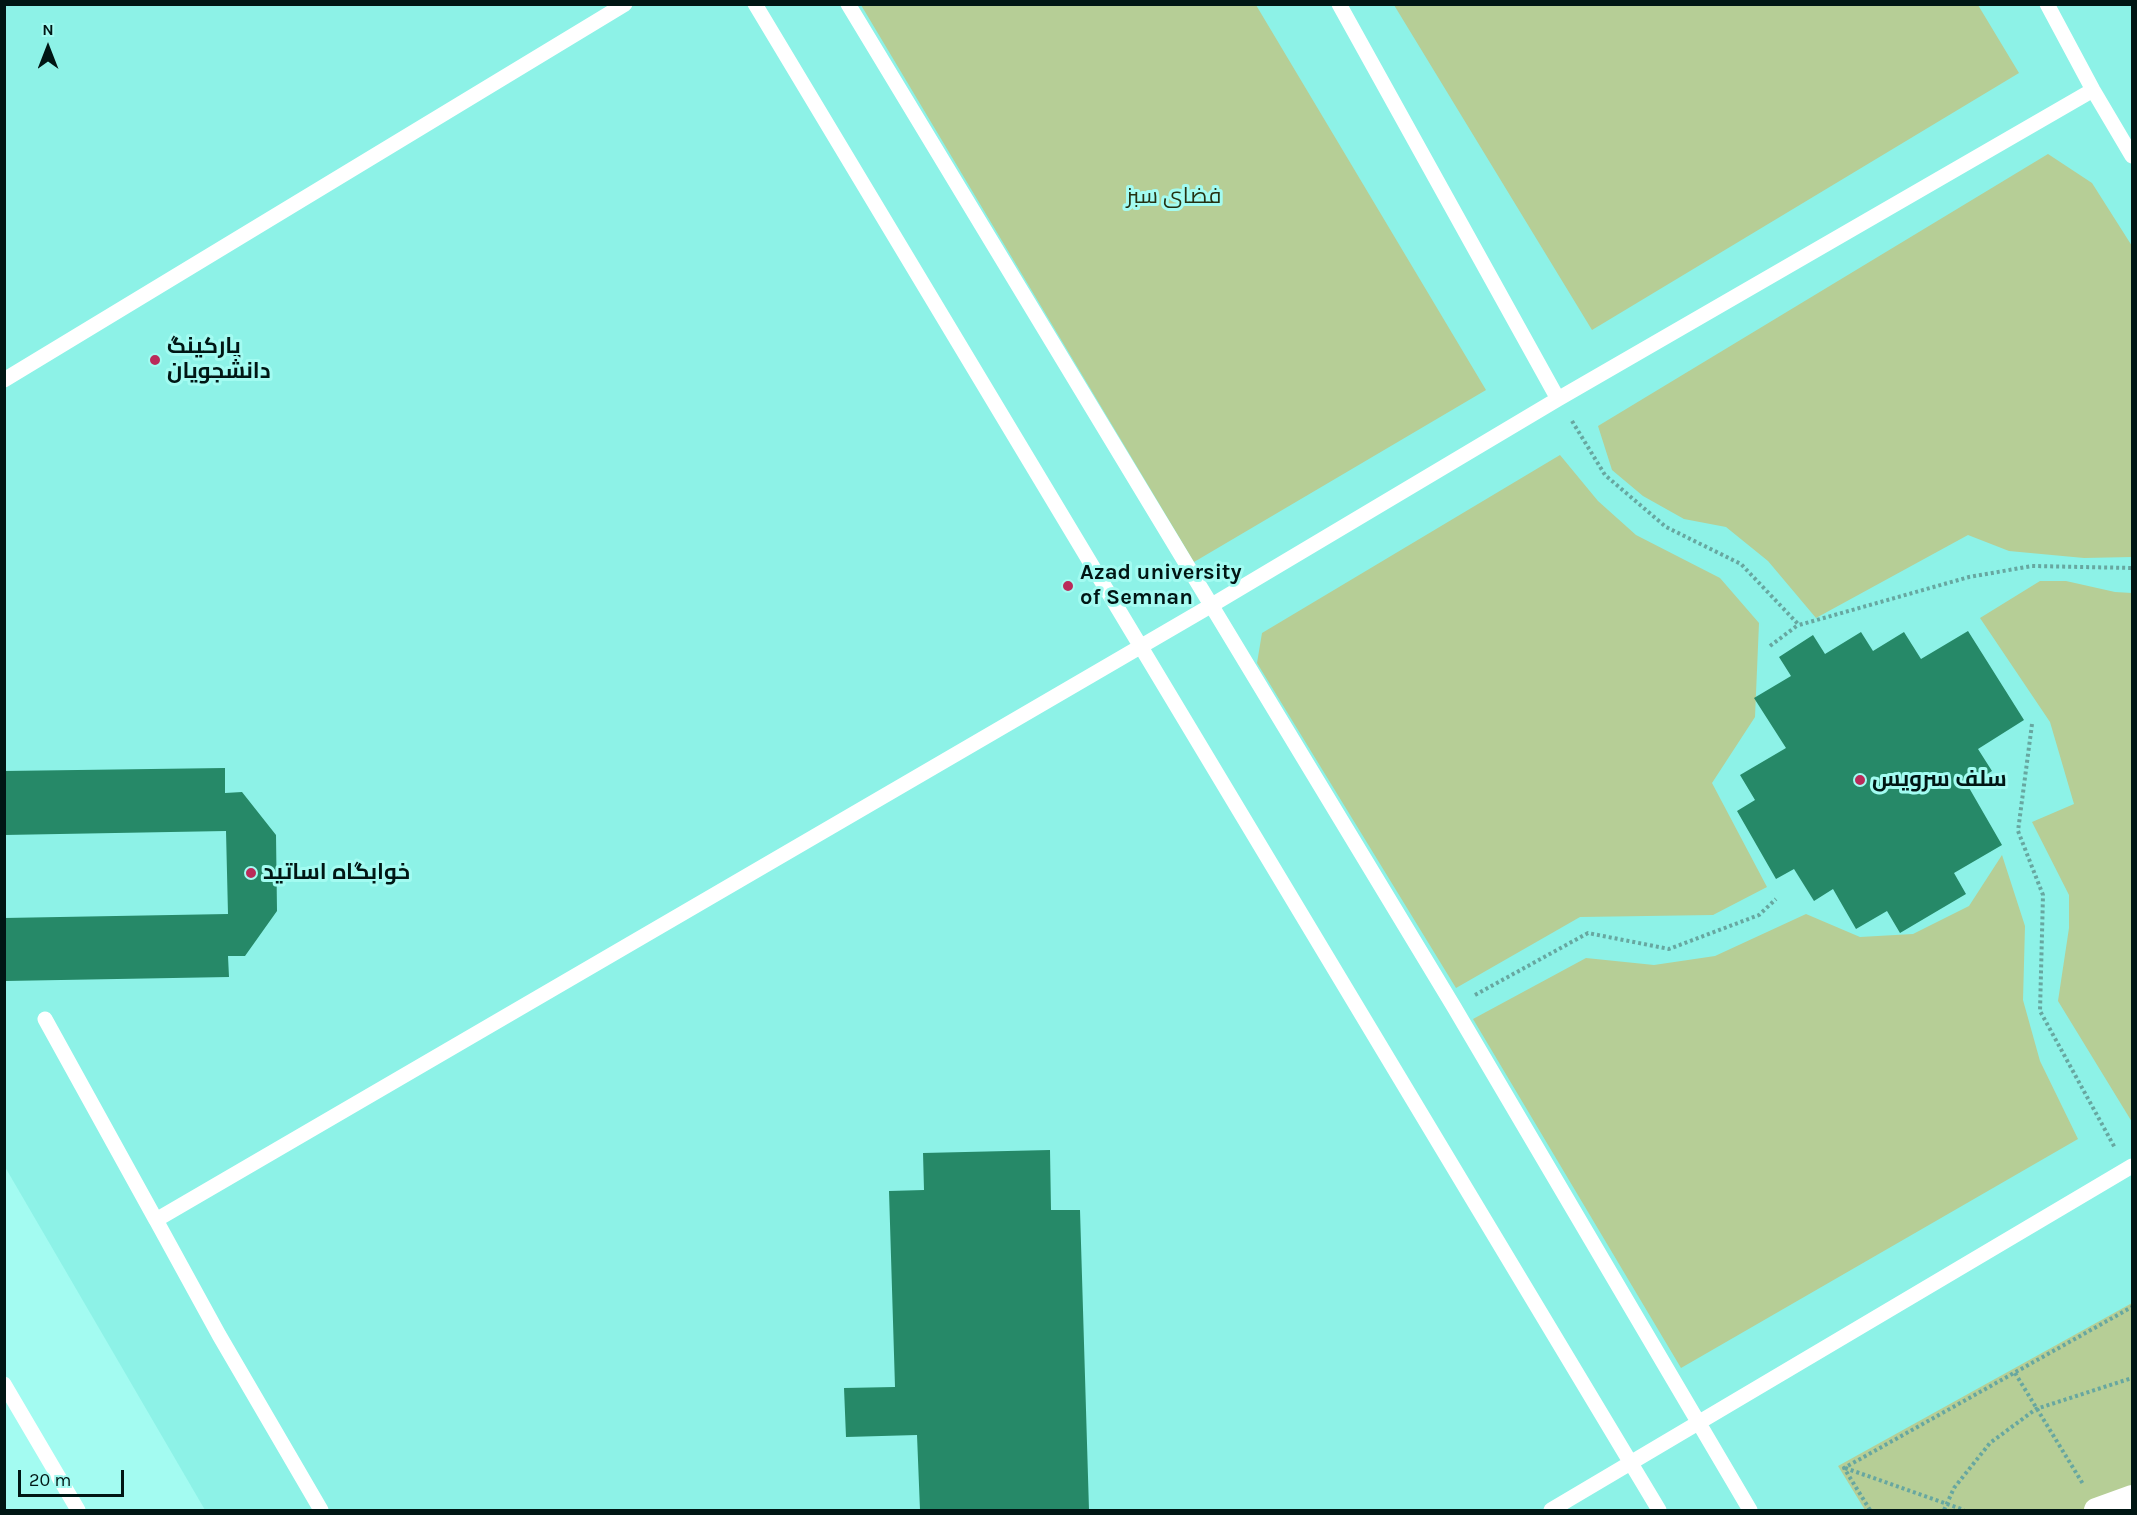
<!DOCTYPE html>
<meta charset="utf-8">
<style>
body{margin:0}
#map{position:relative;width:2137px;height:1515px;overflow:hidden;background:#a3fbf1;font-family:Karla,sans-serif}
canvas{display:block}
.frame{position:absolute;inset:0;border:6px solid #001614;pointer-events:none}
.north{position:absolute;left:18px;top:18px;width:60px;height:60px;-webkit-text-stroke:4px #a3fbf1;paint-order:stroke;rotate:0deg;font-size:16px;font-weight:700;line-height:24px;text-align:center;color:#001614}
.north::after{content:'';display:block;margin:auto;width:21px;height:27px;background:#001614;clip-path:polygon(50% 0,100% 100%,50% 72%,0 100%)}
.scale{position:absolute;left:18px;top:1470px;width:106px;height:27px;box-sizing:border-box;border:3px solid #001614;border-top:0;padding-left:8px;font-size:18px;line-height:21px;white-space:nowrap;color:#001614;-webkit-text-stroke:4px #a3fbf1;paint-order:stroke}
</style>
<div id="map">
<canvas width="2137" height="1515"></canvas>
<div class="frame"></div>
<div class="north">N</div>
<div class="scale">20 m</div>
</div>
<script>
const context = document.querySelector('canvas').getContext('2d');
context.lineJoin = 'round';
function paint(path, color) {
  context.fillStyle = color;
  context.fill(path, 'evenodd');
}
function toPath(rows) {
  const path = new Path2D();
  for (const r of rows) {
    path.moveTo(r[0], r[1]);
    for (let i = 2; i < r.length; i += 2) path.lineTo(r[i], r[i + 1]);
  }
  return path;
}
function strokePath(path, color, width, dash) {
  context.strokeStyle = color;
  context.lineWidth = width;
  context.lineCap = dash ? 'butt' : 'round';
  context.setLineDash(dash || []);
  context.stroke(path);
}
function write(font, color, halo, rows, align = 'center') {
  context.font = font + ' Karla,Cairo,sans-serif';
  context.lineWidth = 6;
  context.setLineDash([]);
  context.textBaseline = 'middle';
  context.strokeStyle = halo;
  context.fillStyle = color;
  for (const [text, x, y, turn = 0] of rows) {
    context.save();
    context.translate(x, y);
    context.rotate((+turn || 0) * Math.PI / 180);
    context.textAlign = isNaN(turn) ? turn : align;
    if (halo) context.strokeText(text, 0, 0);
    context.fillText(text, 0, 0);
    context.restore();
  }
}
paint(toPath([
 [4,5,2132,5,2132,1510,205,1510,5,1167]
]), '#8df2e7');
paint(toPath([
 [861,5,1256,5,1486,390,1194,562],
 [1394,5,1978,5,2019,73,1592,330],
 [2048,154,2092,183,2132,246,2132,557,2084,558,2009,551,1968,535,1816,618,1768,561,1726,527,1684,519,1643,496,1612,470,1598,426],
 [1560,455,1598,501,1636,535,1720,578,1759,623,1755,717,1712,783,1767,887,1713,915,1580,917,1456,988,1257,663,1262,633],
 [2040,581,2066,581,2115,592,2132,593,2132,1122,2058,1001,2069,928,2069,895,2032,822,2074,804,2050,722,1980,618],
 [2002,855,2025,926,2023,1000,2040,1061,2078,1139,1681,1368,1473,1019,1586,958,1654,965,1715,956,1806,914,1860,937,1913,934,1969,906],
 [2132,1303,2132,1510,1865,1510,1838,1466]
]), '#b6ce96');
paint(toPath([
 [1968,631,2024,720,1978,749,1992,771,1968,786,2002,845,1954,873,1966,894,1900,933,1887,911,1856,929,1833,889,1814,901,1794,869,1776,879,1737,811,1755,800,1740,775,1786,748,1754,698,1791,676,1779,657,1813,635,1825,654,1861,632,1873,651,1904,632,1921,659],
 [225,768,225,793,242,792,276,835,277,911,245,956,228,956,229,977,5,981,4,918,228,914,226,831,4,835,4,771],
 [1050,1150,1051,1210,1080,1210,1089,1510,920,1510,917,1435,846,1437,844,1388,895,1387,889,1191,924,1190,923,1153]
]), '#268968');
strokePath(toPath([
 [1572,421,1605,475,1666,527,1741,564,1799,625,1969,577,2032,566,2132,568],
 [1770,646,1798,625],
 [2032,724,2018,831,2043,895,2040,1011,2115,1148],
 [1475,995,1588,933,1669,949,1759,915,1776,899],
 [2015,1373,2083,1484],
 [1845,1468,1964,1510],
 [1870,1510,1844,1468,2132,1307],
 [1944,1510,1954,1488,1990,1443,2036,1409,2132,1378]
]), '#67a7a0', 4, [3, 3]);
strokePath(toPath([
 [755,4,1659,1510],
 [848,4,1454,1007,1750,1510],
 [1339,4,1558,399],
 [2047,4,2093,90,2132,156],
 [4,380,625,4],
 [45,1019,156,1220],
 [4,1384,78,1510],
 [321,1510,219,1335,156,1220,1212,605,1558,399,2093,90],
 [1551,1510,2132,1166]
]), '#fff', 15);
strokePath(toPath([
 [2096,1510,2132,1497]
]), '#fff', 24);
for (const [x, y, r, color] of [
 [155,360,6,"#ba2b5a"],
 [1068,586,6,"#ba2b5a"],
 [1860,780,6,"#ba2b5a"],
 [251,873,6,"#ba2b5a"]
]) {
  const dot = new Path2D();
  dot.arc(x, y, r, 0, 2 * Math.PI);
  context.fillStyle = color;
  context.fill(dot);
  strokePath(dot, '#a3fbf1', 2);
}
write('22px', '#253112', '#a3fbf1', [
 ["فضای سبز",1174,197]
]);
write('bold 22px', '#001614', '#a3fbf1', [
 ["پارکینگ",167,347],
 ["دانشجویان",167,372],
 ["Azad university",1080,573],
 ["of Semnan",1080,598],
 ["سلف سرویس",1872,780],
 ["خوابگاه اساتید",263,873]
], 'left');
</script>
